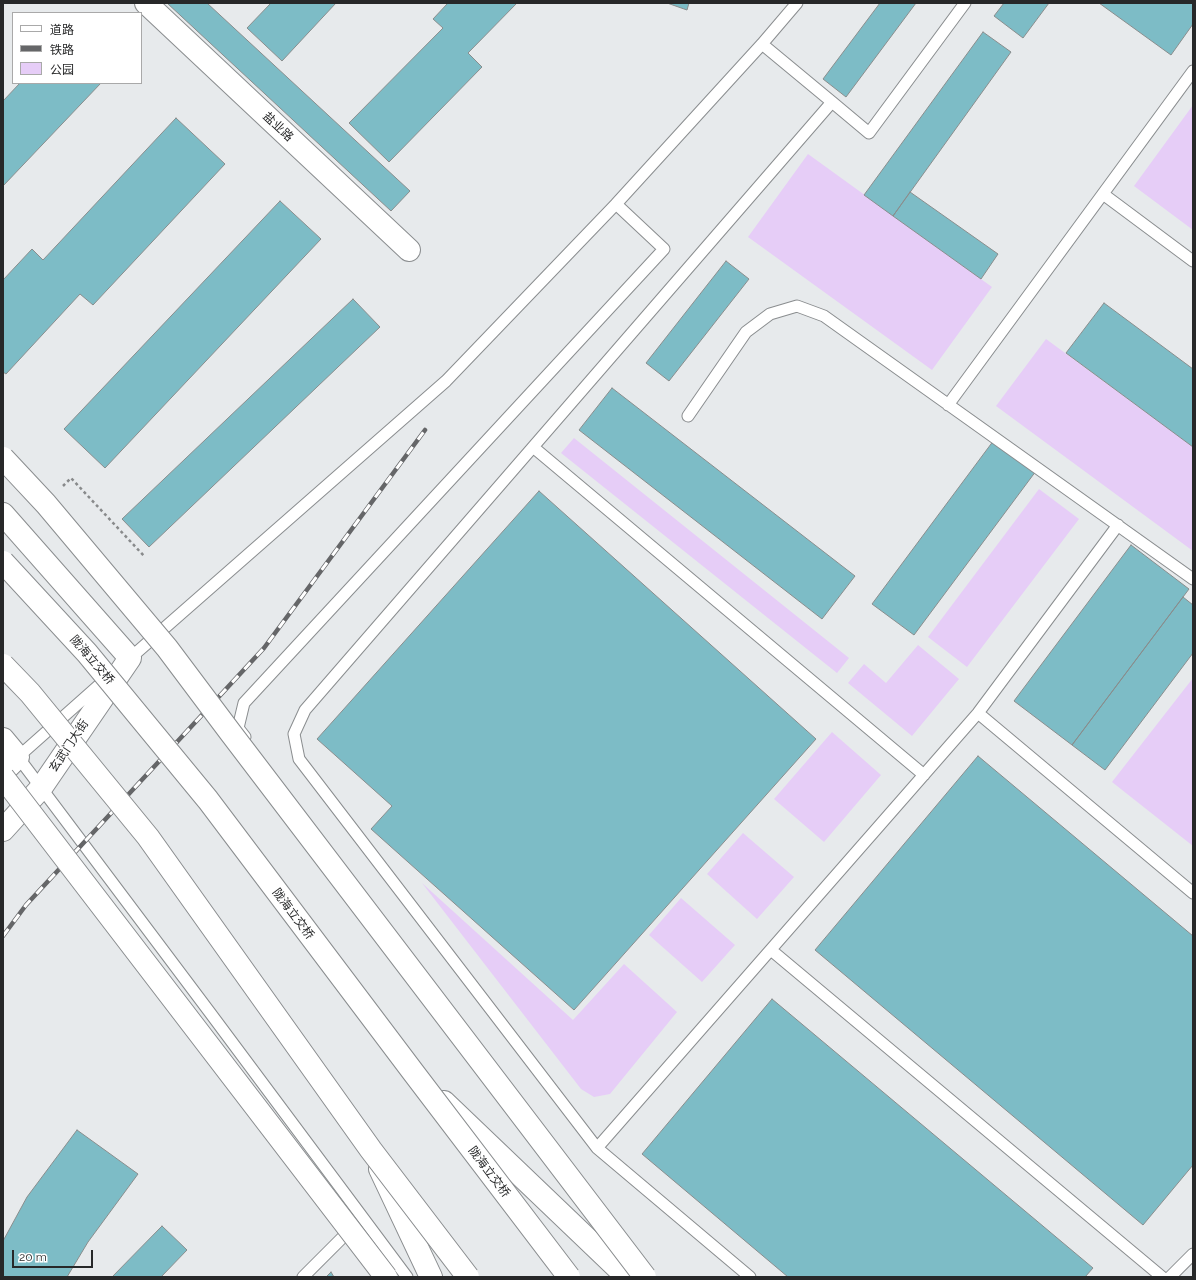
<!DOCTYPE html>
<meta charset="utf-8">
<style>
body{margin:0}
#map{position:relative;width:1196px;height:1280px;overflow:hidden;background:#e7eaec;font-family:Raleway,"Noto Sans SC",sans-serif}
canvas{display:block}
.frame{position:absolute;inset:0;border:4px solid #272829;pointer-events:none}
.legend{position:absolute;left:12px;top:12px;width:130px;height:72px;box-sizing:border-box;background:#fff;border:1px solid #a9a9a9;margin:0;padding:5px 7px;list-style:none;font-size:12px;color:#272829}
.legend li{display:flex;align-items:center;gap:8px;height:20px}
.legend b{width:20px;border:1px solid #a9a9a9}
.scale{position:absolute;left:12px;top:1250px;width:81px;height:18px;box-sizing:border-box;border:2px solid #272829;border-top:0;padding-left:5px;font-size:12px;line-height:14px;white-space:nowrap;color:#272829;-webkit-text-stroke:3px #fff;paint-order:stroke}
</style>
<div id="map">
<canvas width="1196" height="1280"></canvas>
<div class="frame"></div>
<ul class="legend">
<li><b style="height:5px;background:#fff"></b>道路</li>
<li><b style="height:5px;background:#656668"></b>铁路</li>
<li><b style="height:11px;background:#e6cdf7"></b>公园</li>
</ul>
<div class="scale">20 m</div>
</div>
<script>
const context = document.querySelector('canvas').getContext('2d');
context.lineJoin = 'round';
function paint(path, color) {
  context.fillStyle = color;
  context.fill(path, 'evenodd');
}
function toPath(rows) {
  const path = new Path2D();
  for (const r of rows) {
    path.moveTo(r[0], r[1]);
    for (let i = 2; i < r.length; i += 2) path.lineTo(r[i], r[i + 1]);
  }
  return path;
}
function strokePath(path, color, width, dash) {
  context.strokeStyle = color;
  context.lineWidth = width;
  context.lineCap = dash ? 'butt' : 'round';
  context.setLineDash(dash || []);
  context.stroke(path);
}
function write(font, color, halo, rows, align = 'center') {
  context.font = font + ' Raleway,"Noto Sans SC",sans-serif';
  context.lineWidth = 3.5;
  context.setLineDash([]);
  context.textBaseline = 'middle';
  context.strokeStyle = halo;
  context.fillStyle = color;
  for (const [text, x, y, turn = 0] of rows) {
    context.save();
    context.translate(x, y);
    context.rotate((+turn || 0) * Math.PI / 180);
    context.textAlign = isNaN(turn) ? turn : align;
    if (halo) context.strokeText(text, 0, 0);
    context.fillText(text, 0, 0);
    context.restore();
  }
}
paint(toPath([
 [1193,105,1193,230,1134,186],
 [808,154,992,287,932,370,748,237],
 [1046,339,1193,447,1193,551,996,406],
 [574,438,849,658,837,673,561,453],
 [1039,489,1079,519,967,667,928,637],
 [918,645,959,679,912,736,848,683,864,664,886,683],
 [1193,678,1193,846,1112,782],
 [832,732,881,775,824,842,774,799],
 [743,833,794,877,757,919,707,874],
 [422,883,573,1020,624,964,677,1012,610,1094,594,1097,581,1089],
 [681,898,735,945,702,982,649,935]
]), '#e6cdf7');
const building = toPath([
 [167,3,207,3,410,191,391,211,167,3],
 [271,3,336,3,282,61,247,28,271,3],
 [448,3,517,3,468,53,482,67,389,162,349,123,443,28,433,19,448,3],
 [667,3,689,3,687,10,667,3],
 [880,3,916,3,846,97,823,79,880,3],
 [1004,3,1049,3,1023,38,994,16,1004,3],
 [1099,3,1193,3,1193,24,1171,55,1099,3],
 [983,32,1011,52,893,216,864,195,983,32],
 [20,83,101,83,3,186,3,101,20,83],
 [176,118,225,164,93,305,80,294,6,374,3,372,3,280,32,249,43,260,176,118],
 [910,192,998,254,981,279,893,216,910,192],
 [280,201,321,239,105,468,64,429,280,201],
 [726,261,749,279,669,381,646,363,726,261],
 [353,299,380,327,149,547,122,519,353,299],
 [1104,303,1193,369,1193,447,1066,353,1104,303],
 [612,388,855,576,822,619,579,430,612,388],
 [994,440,1036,471,914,635,872,604,994,440],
 [539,491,816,739,574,1010,371,829,392,806,317,739,539,491],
 [1131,545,1189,589,1072,745,1014,701,1131,545],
 [1183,597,1193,605,1193,653,1105,770,1072,745,1183,597],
 [978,756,1193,936,1193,1165,1143,1225,815,950,978,756],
 [772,999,1093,1268,1085,1277,788,1277,642,1154,772,999],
 [77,1130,138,1174,88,1242,67,1277,3,1277,3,1241,27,1197,77,1130],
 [162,1226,187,1250,161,1277,112,1277,162,1226],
 [331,1272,334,1277,326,1277,331,1272]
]);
paint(building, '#7dbcc6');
strokePath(building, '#898d8d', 1);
const lane = toPath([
 [832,102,869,133,965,3],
 [1103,194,1193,261],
 [948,405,1193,71],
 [688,416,746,332,770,314,797,306,824,316,1193,579],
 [533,447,924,775],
 [128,660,446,381,616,204,762,44,797,3],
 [107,678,18,757,211,1014,407,1277],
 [978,713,1193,893],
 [245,737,238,728,244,703,664,249,616,204],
 [771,950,1162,1277],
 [597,1148,978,713,1118,525],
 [303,1277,352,1228],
 [750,1277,597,1148,299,759,294,734,305,710,832,102,762,44],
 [1170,1277,1193,1254]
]);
const street = toPath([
 [146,3,409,250]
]);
const secondary = toPath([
 [3,514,130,658,41,788,3,830],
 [3,739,18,757,3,772]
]);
const highway = toPath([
 [444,1102,627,1277],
 [380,1169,431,1277]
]);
strokePath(lane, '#8a8d8f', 13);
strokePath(street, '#8a8d8f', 24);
strokePath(secondary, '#8a8d8f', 24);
strokePath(highway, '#8a8d8f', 24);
strokePath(toPath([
 [63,486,71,478,145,557]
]), '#888a8b', 2.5, [3, 3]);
strokePath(lane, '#fff', 11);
strokePath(street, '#fff', 22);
strokePath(secondary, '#fff', 22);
strokePath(highway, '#fff', 22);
const rail = toPath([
 [3,936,26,905,264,648,425,430]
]);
strokePath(rail, '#656668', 4.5);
strokePath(rail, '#fff', 3, [9]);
const secondaryBridge = toPath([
 [3,458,46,504,167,648,230,732,645,1277],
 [3,777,386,1277]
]);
const highwayBridge = toPath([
 [3,562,87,653,208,800,413,1072,569,1277],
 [3,665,30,693,148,837,371,1150,468,1277]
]);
strokePath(secondaryBridge, '#8a8d8f', 24, []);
strokePath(highwayBridge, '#8a8d8f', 24, []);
strokePath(secondaryBridge, '#fff', 22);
strokePath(highwayBridge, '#fff', 22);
write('12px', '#272829', '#fff', [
 ["盐业路",278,127,43],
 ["陇海立交桥",92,660,49],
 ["玄武门大街",69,746,-56],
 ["陇海立交桥",293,914,53],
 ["陇海立交桥",489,1172,53]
]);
</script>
